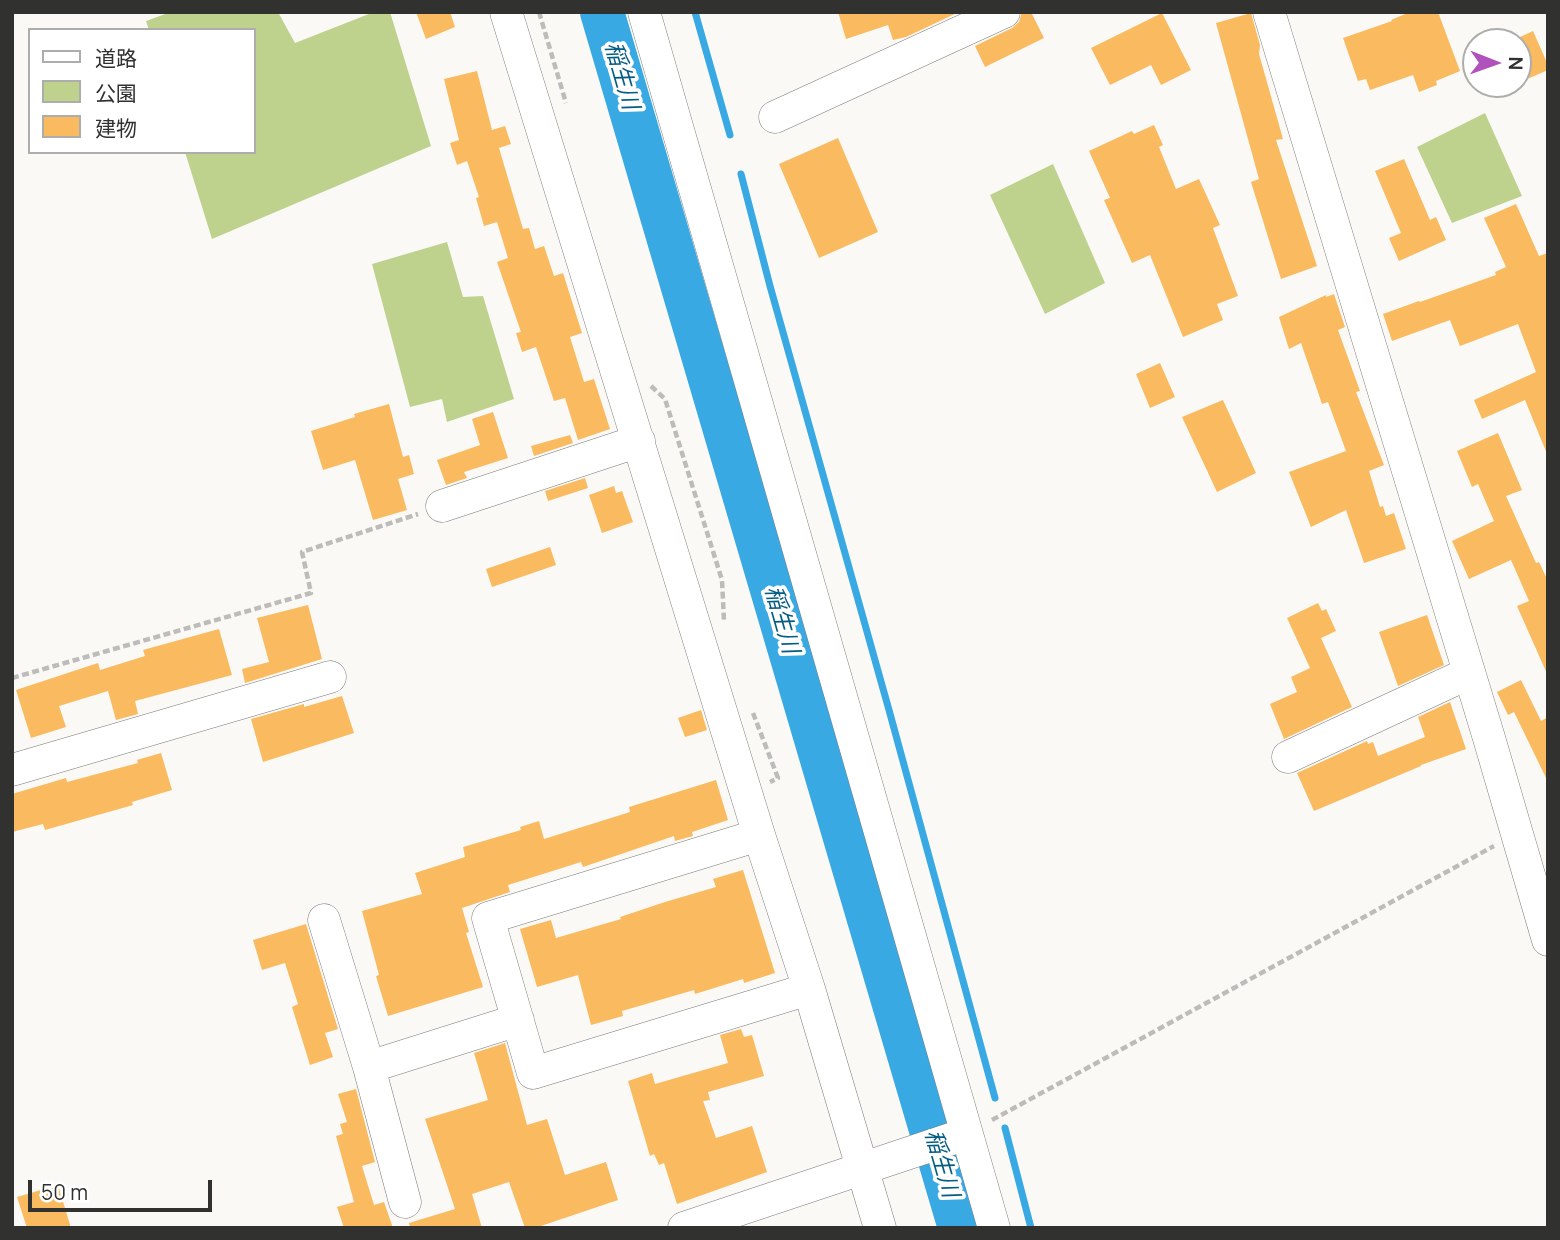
<!DOCTYPE html>
<meta charset="utf-8">
<style>
body{margin:0}
#map{position:relative;width:1560px;height:1240px;overflow:hidden;background:#faf9f6;font-family:Manrope,"Noto Sans JP",sans-serif}
canvas{display:block}
.frame{position:absolute;inset:0;border:14px solid #31312f;pointer-events:none}
.legend{position:absolute;left:28px;top:28px;width:228px;height:126px;box-sizing:border-box;background:#fff;border:2px solid #adadac;margin:0;padding:9px 12px;list-style:none;font-size:21px;color:#31312f}
.legend li{display:flex;align-items:center;gap:14px;height:35px}
.legend b{width:35px;border:2px solid #adadac}
.north{position:absolute;left:1462px;top:28px;width:70px;height:70px;box-sizing:border-box;background:#fff;border:2px solid #adadac;border-radius:50%;rotate:91deg;font-size:19px;font-weight:700;line-height:28px;text-align:center;color:#31312f}
.north::after{content:'';display:block;margin:auto;width:24px;height:32px;background:#af52bc;clip-path:polygon(50% 0,100% 100%,50% 72%,0 100%)}
.scale{position:absolute;left:28px;top:1180px;width:184px;height:32px;box-sizing:border-box;border:4px solid #31312f;border-top:0;padding-left:9px;font-size:21px;line-height:24px;white-space:nowrap;color:#31312f;-webkit-text-stroke:5px #fff;paint-order:stroke}
</style>
<div id="map">
<canvas width="1560" height="1240"></canvas>
<div class="frame"></div>
<ul class="legend">
<li><b style="height:9px;background:#fff"></b>道路</li>
<li><b style="height:19px;background:#bed28d"></b>公園</li>
<li><b style="height:19px;background:#f9ba60"></b>建物</li>
</ul>
<div class="north">N</div>
<div class="scale">50 m</div>
</div>
<script>
const context = document.querySelector('canvas').getContext('2d');
context.lineJoin = 'round';
function paint(path, color) {
  context.fillStyle = color;
  context.fill(path, 'evenodd');
}
function toPath(rows) {
  const path = new Path2D();
  for (const r of rows) {
    path.moveTo(r[0], r[1]);
    for (let i = 2; i < r.length; i += 2) path.lineTo(r[i], r[i + 1]);
  }
  return path;
}
function strokePath(path, color, width, dash) {
  context.strokeStyle = color;
  context.lineWidth = width;
  context.lineCap = dash ? 'butt' : 'round';
  context.setLineDash(dash || []);
  context.stroke(path);
}
function write(font, color, halo, rows, align = 'center') {
  context.font = font + ' Manrope,"Noto Sans JP",sans-serif';
  context.lineWidth = 7;
  context.setLineDash([]);
  context.textBaseline = 'middle';
  context.strokeStyle = halo;
  context.fillStyle = color;
  for (const [text, x, y, turn = 0] of rows) {
    context.save();
    context.translate(x, y);
    context.rotate((+turn || 0) * Math.PI / 180);
    context.textAlign = isNaN(turn) ? turn : align;
    if (halo) context.strokeText(text, 0, 0);
    context.fillText(text, 0, 0);
    context.restore();
  }
}
paint(toPath([
 [171,12,278,12,295,43,374,12,390,12,431,146,212,239,185,152,254,152,254,30,149,30,146,21],
 [1485,113,1522,196,1452,223,1417,147],
 [1053,164,1105,283,1045,314,990,195],
 [447,242,463,297,483,296,514,399,447,422,442,399,410,407,372,264]
]), '#bed28d');
strokePath(toPath([
 [695,12,730,135],
 [741,174,770,286,889,710,995,1098],
 [1005,1128,1031,1228]
]), '#39a9e3', 7);
strokePath(toPath([
 [602,12,960,1228]
]), '#39a9e3', 44);
paint(toPath([
 [416,12,450,12,455,27,426,39],
 [838,12,959,12,906,37,893,40,888,25,846,39],
 [1022,12,1031,12,1044,38,985,67,975,46,1012,28,1019,22],
 [1410,12,1438,12,1460,71,1436,81,1437,85,1419,92,1413,75,1370,90,1366,79,1358,81,1343,38,1392,21,1391,20],
 [1162,13,1191,70,1161,85,1151,65,1110,85,1091,48],
 [1251,13,1260,45,1259,54,1283,139,1276,140,1317,266,1281,279,1251,182,1259,179,1216,23],
 [1533,31,1548,65,1548,70,1518,83,1518,38],
 [477,71,492,130,505,126,511,144,499,148,523,229,529,228,535,249,544,246,554,276,563,273,582,333,570,337,584,382,594,379,610,429,578,440,565,398,554,401,536,347,522,352,516,333,521,332,497,262,508,258,497,222,484,226,476,198,479,197,467,161,457,165,450,143,459,140,444,79],
 [1154,125,1163,145,1159,147,1176,189,1199,179,1220,225,1213,228,1238,296,1217,304,1223,320,1183,337,1150,255,1132,263,1104,200,1110,198,1089,151,1132,131,1134,134],
 [838,138,878,232,819,258,779,164],
 [1404,159,1430,220,1436,217,1446,240,1399,261,1389,238,1401,233,1375,171],
 [1516,204,1539,256,1548,253,1547,454,1525,400,1482,419,1474,400,1536,372,1518,324,1460,346,1450,320,1392,341,1383,314,1419,301,1420,302,1496,275,1495,272,1506,267,1484,218],
 [1334,294,1345,327,1338,330,1360,391,1356,392,1384,465,1369,471,1380,507,1383,506,1386,516,1394,513,1406,549,1364,563,1346,510,1311,527,1289,472,1346,451,1328,402,1322,404,1301,343,1289,349,1279,317,1326,295,1326,297],
 [1160,363,1175,397,1150,408,1136,374],
 [1223,400,1256,473,1217,492,1182,417],
 [389,404,403,457,409,455,414,474,398,479,407,510,373,520,355,460,323,470,311,431,355,417,354,414],
 [493,412,508,458,464,472,467,478,446,485,437,460,480,445,472,419],
 [1498,433,1522,490,1506,496,1536,563,1539,562,1548,581,1548,676,1517,606,1529,601,1511,560,1469,579,1452,541,1494,521,1478,484,1472,487,1457,451],
 [570,435,573,443,534,456,531,446],
 [585,478,588,488,548,501,545,491],
 [614,486,616,493,622,491,633,522,602,533,589,495],
 [550,547,556,565,492,587,486,569],
 [1318,603,1322,611,1326,609,1336,631,1321,638,1352,707,1284,739,1270,704,1297,692,1291,677,1310,668,1287,618],
 [308,605,322,659,245,683,242,669,269,662,257,618],
 [1427,615,1444,665,1398,686,1379,632],
 [219,629,232,675,135,701,138,714,116,720,108,691,59,706,66,727,31,738,16,690,98,663,100,670,145,656,143,650],
 [1521,680,1541,721,1548,717,1548,782,1514,712,1508,715,1497,692],
 [342,696,354,733,263,762,251,719,304,704,304,707],
 [1450,702,1466,749,1421,765,1421,766,1314,811,1297,773,1367,741,1368,744,1373,742,1378,756,1425,737,1418,717],
 [701,710,707,730,685,737,678,718],
 [161,753,172,790,132,802,133,805,45,830,43,824,12,832,12,794,66,778,67,782,138,763,137,760],
 [716,780,728,820,692,832,693,836,675,841,674,836,583,867,581,862,508,885,510,892,462,908,469,932,466,933,483,987,388,1016,376,976,379,975,362,911,422,894,415,873,465,857,463,847,521,830,520,827,539,821,544,839,630,812,629,807],
 [743,870,775,973,744,983,743,979,695,994,694,990,622,1011,623,1016,591,1025,578,975,537,987,520,929,551,920,556,938,621,919,620,917,665,902,716,887,713,879],
 [306,924,338,1029,325,1033,333,1057,310,1065,292,1007,298,1004,285,963,262,970,253,940],
 [741,1029,744,1037,752,1035,764,1076,708,1092,710,1100,703,1101,716,1138,752,1126,767,1172,677,1204,664,1163,659,1165,654,1154,650,1156,628,1081,652,1073,655,1084,728,1063,720,1035],
 [505,1043,527,1125,547,1119,565,1175,606,1162,618,1200,535,1228,525,1228,509,1182,472,1194,482,1228,410,1228,409,1223,455,1209,425,1119,488,1100,474,1053],
 [356,1089,375,1162,362,1166,374,1205,384,1202,393,1228,344,1228,337,1207,354,1202,336,1136,343,1134,340,1124,347,1122,338,1094],
 [58,1185,71,1228,27,1228,17,1197]
]), '#f9ba60');
const minor = toPath([
 [506,12,759,835,809,989,880,1228],
 [644,12,994,1228],
 [1269,12,1489,738,1548,940],
 [775,117,1004,12],
 [442,506,639,441],
 [1288,757,1469,673],
 [12,770,330,677],
 [759,835,488,918,533,1073,809,989],
 [324,920,369,1067,405,1202],
 [369,1067,518,1020],
 [684,1228,966,1134]
]);
strokePath(minor, '#7c7b79', 33);
strokePath(toPath([
 [539,12,566,103],
 [651,386,665,399,722,580,724,621],
 [12,678,311,593,302,552,418,514],
 [753,713,778,778,770,782],
 [992,1120,1494,846]
]), '#bdbcba', 4.5, [7, 3.5]);
strokePath(minor, '#fff', 32);
write('italic 23px', '#055d84', '#fff', [
 ["稲生川",621,76,74],
 ["稲生川",781,620,74],
 ["稲生川",941,1164,74]
]);
</script>
